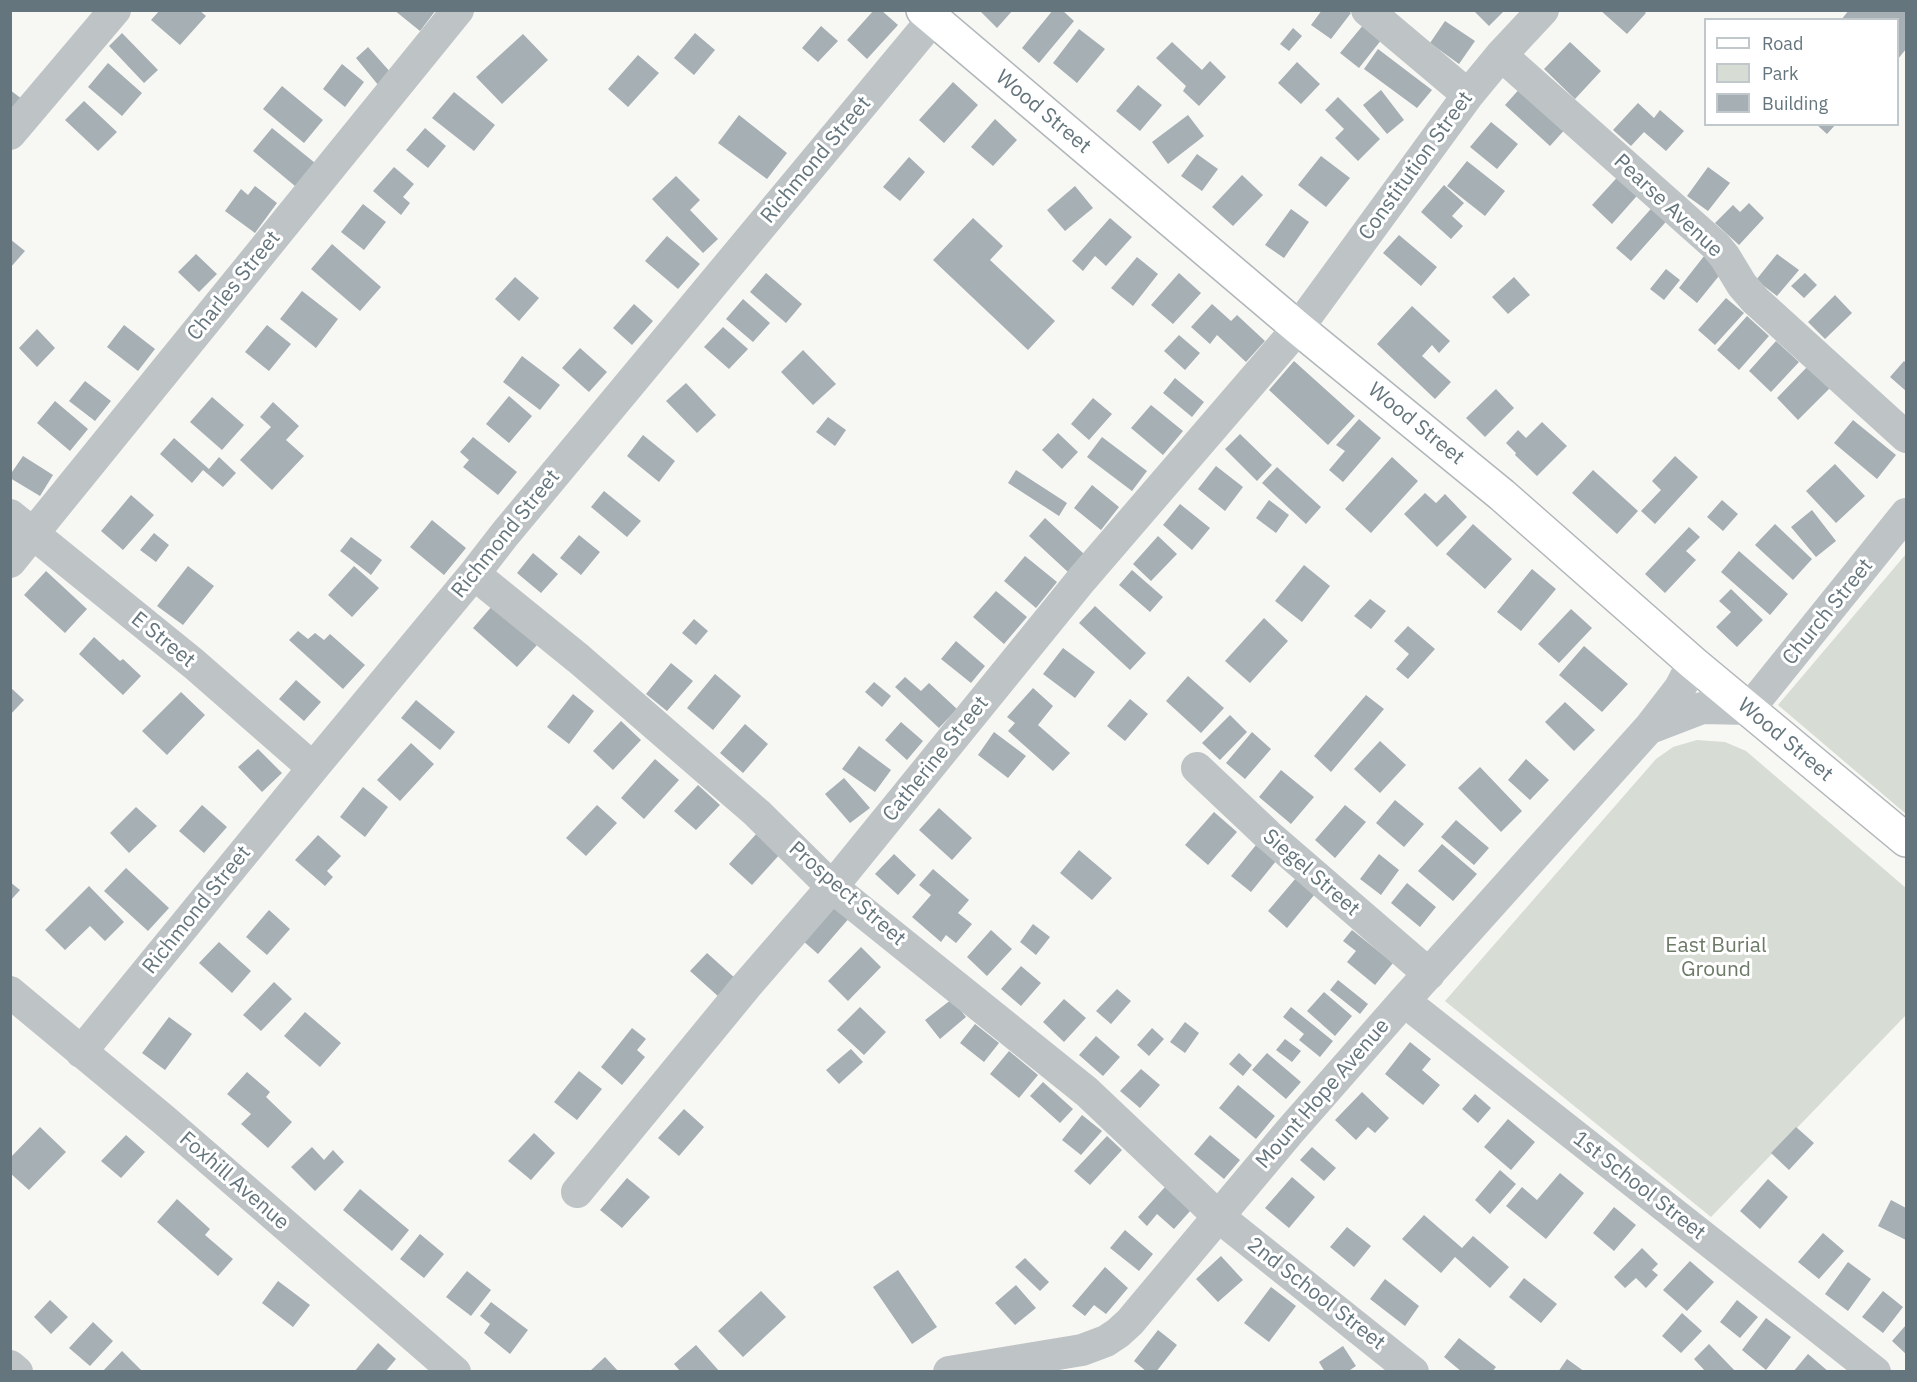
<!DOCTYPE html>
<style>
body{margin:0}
#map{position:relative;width:1917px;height:1382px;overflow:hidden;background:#f7f7f4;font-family:"IBM Plex Sans",sans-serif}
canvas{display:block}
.frame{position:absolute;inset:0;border:12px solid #64757d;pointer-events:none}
.legend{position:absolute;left:1704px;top:18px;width:195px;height:108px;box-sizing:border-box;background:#fff;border:2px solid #c1c8cb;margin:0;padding:8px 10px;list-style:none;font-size:18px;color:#64757d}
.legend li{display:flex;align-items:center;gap:12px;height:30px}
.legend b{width:30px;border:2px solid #c1c8cb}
</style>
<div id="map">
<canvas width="1917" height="1382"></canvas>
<div class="frame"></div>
<ul class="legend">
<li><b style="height:8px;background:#fff"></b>Road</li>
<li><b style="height:16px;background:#d7dcd4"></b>Park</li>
<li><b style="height:16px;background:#a6afb3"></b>Building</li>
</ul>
</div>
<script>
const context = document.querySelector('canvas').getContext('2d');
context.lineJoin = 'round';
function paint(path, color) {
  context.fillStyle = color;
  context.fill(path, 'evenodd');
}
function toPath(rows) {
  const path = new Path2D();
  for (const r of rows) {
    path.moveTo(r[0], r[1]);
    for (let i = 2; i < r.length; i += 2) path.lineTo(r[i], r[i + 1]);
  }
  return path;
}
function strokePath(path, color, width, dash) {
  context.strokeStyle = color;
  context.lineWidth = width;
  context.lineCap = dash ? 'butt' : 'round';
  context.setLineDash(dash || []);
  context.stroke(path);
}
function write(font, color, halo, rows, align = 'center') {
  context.font = font + ' "IBM Plex Sans",sans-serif';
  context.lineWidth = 6;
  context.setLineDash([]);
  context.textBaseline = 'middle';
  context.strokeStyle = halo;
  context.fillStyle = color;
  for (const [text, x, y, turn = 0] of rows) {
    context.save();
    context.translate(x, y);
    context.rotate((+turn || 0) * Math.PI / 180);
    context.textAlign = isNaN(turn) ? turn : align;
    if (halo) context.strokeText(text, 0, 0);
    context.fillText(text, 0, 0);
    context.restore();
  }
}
paint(toPath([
 [1906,554,1906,814,1778,705],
 [1697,740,1725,742,1746,751,1906,888,1906,1015,1711,1217,1445,1001,1656,759,1673,747]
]), '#d7dcd4');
paint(toPath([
 [160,10,199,10,206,16,180,45,151,20],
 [394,10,436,10,420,31],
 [874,10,881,10,898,25,867,59,847,40],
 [979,10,1013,10,997,28],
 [1053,10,1062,10,1074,21,1039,63,1022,48],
 [1322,10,1347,10,1351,13,1331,39,1311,25],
 [1473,10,1505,10,1489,26],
 [1600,10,1643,10,1646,13,1627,34],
 [1849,10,1906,10,1906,49,1898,59,1898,20,1841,20],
 [1445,21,1475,41,1459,64,1430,43],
 [1364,24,1382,39,1359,68,1340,53],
 [821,26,838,41,818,62,802,48],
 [1293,28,1302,36,1289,51,1280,44],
 [1079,29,1105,49,1077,83,1053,63],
 [122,33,158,70,144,83,109,46],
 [695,33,715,50,694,75,674,58],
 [523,34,548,60,502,104,476,77],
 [1172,42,1202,70,1210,61,1226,77,1199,106,1183,91,1186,86,1156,58],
 [1570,42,1601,71,1575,99,1544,69],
 [368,47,392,74,379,86,356,58],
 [1378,49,1432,90,1417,108,1364,69],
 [638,55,659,73,628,107,608,89],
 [1297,62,1320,84,1301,104,1278,83],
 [108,63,142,93,122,116,88,87],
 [342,64,364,82,345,107,323,89],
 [953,82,978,105,944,143,919,120],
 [1138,85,1162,105,1140,131,1116,111],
 [1523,85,1568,126,1550,146,1505,105],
 [282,86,323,120,304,143,263,109],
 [10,90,22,99,10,112],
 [1381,90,1404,120,1387,134,1363,105],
 [454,92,495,125,474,151,432,118],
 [1338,97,1380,139,1358,161,1335,138,1344,129,1325,110],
 [84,101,117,132,98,151,65,120],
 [1638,103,1654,118,1660,110,1684,131,1666,151,1644,132,1631,146,1613,130],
 [739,115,787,153,767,179,718,143],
 [1188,115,1204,136,1168,164,1152,142],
 [995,119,1017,140,993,166,971,147],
 [1491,122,1518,144,1497,169,1470,147],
 [1816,124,1836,124,1827,134],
 [272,128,315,163,295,186,253,151],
 [425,128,446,146,428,168,406,150],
 [1197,154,1218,169,1202,191,1181,176],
 [1321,156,1350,178,1326,207,1298,185],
 [909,157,925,172,900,201,883,187],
 [1467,161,1505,191,1485,216,1447,186],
 [394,167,414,184,403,197,410,203,401,215,373,191],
 [1708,167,1730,183,1708,211,1687,196],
 [1623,171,1643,189,1612,224,1592,205],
 [1242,175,1263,195,1233,226,1212,207],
 [676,176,700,200,690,210,718,239,703,253,652,199],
 [1444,185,1464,203,1452,216,1463,226,1451,239,1421,212],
 [255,186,277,203,255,233,225,211,241,189,248,195],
 [1075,186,1093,208,1065,231,1047,210],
 [1657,202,1672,215,1631,261,1616,248],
 [1749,203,1764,218,1739,245,1715,223,1733,205,1740,212],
 [363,204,386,222,364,250,341,232],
 [1291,209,1309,222,1284,258,1265,245],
 [973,218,1003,246,990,260,1055,321,1028,350,933,260],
 [1110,218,1132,237,1106,266,1095,256,1083,271,1072,261],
 [1399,235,1437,267,1421,286,1383,253],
 [667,236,700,264,678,289,645,261],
 [10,239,25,251,10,268],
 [332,244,381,287,360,311,311,269],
 [1708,251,1727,266,1697,303,1679,288],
 [196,254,217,274,199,292,178,272],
 [1777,254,1799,270,1777,296,1756,280],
 [1137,257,1158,274,1133,306,1111,288],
 [1666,269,1680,280,1664,300,1650,289],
 [766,273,802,304,786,323,750,292],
 [1179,273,1201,293,1173,324,1151,305],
 [1805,273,1817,285,1804,298,1791,286],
 [515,277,539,298,519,321,495,299],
 [1514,277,1530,295,1508,314,1492,297],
 [302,291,338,319,316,348,280,319],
 [1835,295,1852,313,1825,339,1808,322],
 [1726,298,1744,313,1715,345,1698,330],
 [743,299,770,323,753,342,726,319],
 [634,304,653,321,632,345,613,328],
 [1212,304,1231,321,1237,315,1265,341,1246,362,1217,335,1210,344,1191,327],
 [1412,306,1450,341,1439,353,1432,345,1422,356,1451,382,1435,399,1377,344],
 [1747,316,1769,336,1739,370,1717,350],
 [124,325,155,349,138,371,107,347],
 [267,325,291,344,269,371,245,352],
 [723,327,748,349,729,369,704,347],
 [37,329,55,348,37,367,19,348],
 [1179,335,1200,353,1185,370,1164,351],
 [1776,341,1799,362,1771,392,1749,371],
 [580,348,607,372,589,392,562,368],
 [803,350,836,384,813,405,781,372],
 [522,356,560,385,540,410,503,382],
 [1294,361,1355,416,1328,445,1269,390],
 [1904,361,1906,363,1906,391,1890,377],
 [1809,365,1831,387,1798,420,1777,398],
 [1175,378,1204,402,1192,417,1163,393],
 [85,381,111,401,95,421,69,401],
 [686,383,716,415,697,433,666,401],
 [1496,389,1514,408,1485,437,1466,418],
 [509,396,532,416,509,443,486,424],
 [212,397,244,425,222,450,190,422],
 [1093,398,1112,414,1089,440,1071,424],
 [55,401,88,429,70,451,37,423],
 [273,402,299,426,286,440,304,456,272,490,240,460,271,427,260,417],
 [1151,405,1183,431,1163,455,1131,428],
 [828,417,846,430,835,446,816,432],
 [1359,419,1381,438,1343,482,1329,470,1345,451,1336,445],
 [1853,420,1896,455,1877,479,1834,443],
 [1542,422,1567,446,1537,476,1515,455,1516,453,1506,443,1518,430,1526,438],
 [1058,433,1078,452,1062,469,1042,450],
 [1240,434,1272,465,1257,481,1225,449],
 [643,435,675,461,659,482,627,456],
 [473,437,517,472,498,495,463,467,469,460,460,452],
 [1102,437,1147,471,1132,491,1087,457],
 [174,438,209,469,219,457,236,473,223,487,203,470,192,483,160,454],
 [23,456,53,475,40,496,10,478,10,475],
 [1675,456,1698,477,1655,524,1641,511,1661,490,1652,481],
 [1392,457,1418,481,1371,533,1345,509],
 [1835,464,1865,496,1836,523,1806,491],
 [1216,466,1243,487,1225,511,1198,489],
 [1277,467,1321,507,1306,524,1262,483],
 [1016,470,1067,503,1059,516,1008,483],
 [1593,470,1638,511,1617,534,1572,493],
 [1092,485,1119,507,1101,530,1074,508],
 [604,491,641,521,627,537,591,507],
 [1425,493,1436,503,1445,494,1467,517,1437,547,1404,514],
 [131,495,154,515,123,550,101,531],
 [1269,500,1289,515,1276,533,1256,518],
 [1722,500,1738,514,1723,531,1707,517],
 [1180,504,1210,528,1192,550,1163,525],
 [1812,510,1836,541,1816,557,1791,527],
 [1045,518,1084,554,1068,572,1029,536],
 [432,520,466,548,444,575,410,547],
 [1473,524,1512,559,1485,589,1446,554],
 [1775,524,1812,559,1793,580,1755,545],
 [1689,527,1700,537,1686,551,1696,560,1665,593,1645,574],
 [154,533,169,545,156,562,140,550],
 [579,535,600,552,581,575,560,558],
 [1158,536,1177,554,1151,581,1133,564],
 [351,537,382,560,371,575,340,551],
 [1739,551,1788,594,1770,615,1721,572],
 [533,553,558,574,541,593,517,573],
 [1025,556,1057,582,1036,608,1004,581],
 [1304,565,1330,586,1302,622,1275,601],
 [188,566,214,586,183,625,157,606],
 [354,566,379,588,352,617,328,595],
 [1532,569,1556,589,1521,631,1497,612],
 [1132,570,1163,597,1150,612,1119,585],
 [46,571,87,609,65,633,24,595],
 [1731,589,1763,620,1737,647,1716,627,1731,612,1719,601],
 [996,591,1027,617,1004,644,973,617],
 [1370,599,1386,611,1371,629,1354,616],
 [493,605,537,645,517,667,473,628],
 [1095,606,1146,653,1130,670,1079,623],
 [1571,609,1592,628,1559,663,1538,644],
 [1264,618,1288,641,1250,683,1225,661],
 [694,619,708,631,696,645,682,633],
 [1408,626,1435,649,1408,679,1396,669,1409,654,1394,641],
 [298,631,308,639,315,633,324,640,330,634,365,665,343,689,289,640],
 [94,637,120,661,123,659,141,676,123,695,79,654],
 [956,641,985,666,971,683,941,659],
 [1584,646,1628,684,1602,712,1559,675],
 [1063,648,1095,672,1075,698,1043,674],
 [671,663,693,681,667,711,646,694],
 [715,674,741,696,713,730,687,708],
 [1188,676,1224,708,1201,733,1166,701],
 [905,677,921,691,929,683,957,709,939,728,895,687],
 [296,680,321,702,304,721,279,699],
 [874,682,891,696,882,707,865,692],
 [10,687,24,700,10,715],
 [1033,688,1053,706,1038,725,1070,753,1053,771,1008,731,1015,723,1007,717],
 [181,692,205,715,167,755,142,731],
 [573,694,594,711,569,744,547,727],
 [1366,695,1384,709,1331,772,1314,756],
 [1130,699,1148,714,1125,741,1107,726],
 [416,700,455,732,440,750,401,718],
 [1565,702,1595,730,1574,751,1545,722],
 [1230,715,1247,732,1220,760,1202,743],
 [621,721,641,740,613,770,593,751],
 [901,722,923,741,907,760,885,740],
 [745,724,768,744,743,773,720,753],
 [994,732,1026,756,1008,778,978,755],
 [1252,732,1271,749,1245,779,1226,763],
 [1380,741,1406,765,1380,793,1354,769],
 [411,743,434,764,400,801,377,780],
 [859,746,891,770,875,792,842,769],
 [258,749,282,773,262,792,238,767],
 [655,759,679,780,644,819,621,798],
 [1526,759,1549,780,1530,800,1508,780],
 [1480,767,1522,811,1501,832,1458,788],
 [1281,770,1314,797,1291,824,1259,797],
 [844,778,870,808,850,823,825,794],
 [698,785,720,805,696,830,674,811],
 [363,787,388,807,365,837,340,817],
 [1395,800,1424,824,1404,847,1376,823],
 [202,805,227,827,204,853,179,831],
 [597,805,617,823,586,856,566,838],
 [1345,805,1366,822,1335,858,1315,840],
 [136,807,157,826,129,853,110,833],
 [939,808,972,838,952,860,919,830],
 [1214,812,1237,832,1208,865,1185,845],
 [1456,820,1489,848,1474,865,1441,837],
 [758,832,781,853,752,885,729,864],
 [318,835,341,856,327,871,333,877,325,886,295,860],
 [1442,844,1477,874,1453,901,1418,871],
 [1256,845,1276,861,1251,892,1231,876],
 [1079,850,1112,878,1092,900,1060,873],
 [894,854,916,875,898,895,875,874],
 [1379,854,1399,870,1381,895,1360,879],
 [126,868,169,908,148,931,104,891],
 [933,869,969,900,958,913,972,924,956,943,946,935,941,942,912,917,931,895,919,885],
 [1296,878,1315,894,1287,928,1268,911],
 [10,882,20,890,10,901],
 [1407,883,1436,907,1420,927,1391,903],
 [89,886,124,922,105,941,90,926,65,950,45,930],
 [834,902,851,916,818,954,802,940],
 [269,910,290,929,267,955,246,937],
 [1033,924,1050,937,1036,955,1020,942],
 [991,930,1012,949,987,976,967,957],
 [1352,930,1393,963,1375,985,1347,962,1356,951,1343,941],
 [219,942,251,971,232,993,199,963],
 [861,947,881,967,848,1001,828,981],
 [707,953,736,979,719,997,690,971],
 [1021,966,1041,983,1021,1006,1001,989],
 [1338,980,1368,1004,1360,1014,1330,990],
 [274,982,292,999,261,1031,243,1015],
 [1117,989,1131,1001,1111,1024,1096,1011],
 [1324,992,1352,1016,1335,1036,1307,1011],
 [952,999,966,1017,940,1039,925,1020],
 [1064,999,1086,1018,1064,1042,1043,1022],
 [860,1007,886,1032,864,1055,837,1030],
 [1291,1007,1333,1041,1320,1057,1299,1040,1304,1034,1283,1017],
 [305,1012,341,1043,320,1067,284,1036],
 [169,1017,192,1034,165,1070,142,1053],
 [1185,1022,1199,1033,1185,1053,1170,1042],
 [975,1024,999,1043,984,1062,960,1043],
 [632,1028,646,1039,637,1050,645,1057,622,1085,601,1067],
 [1152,1028,1164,1039,1149,1056,1137,1045],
 [1096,1036,1120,1057,1103,1076,1079,1055],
 [1285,1039,1301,1051,1292,1062,1276,1050],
 [1410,1042,1431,1059,1422,1070,1440,1085,1423,1105,1385,1074],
 [851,1049,863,1062,839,1084,826,1070],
 [1009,1051,1038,1075,1019,1098,990,1074],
 [1239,1053,1252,1065,1243,1076,1229,1064],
 [1267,1053,1301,1082,1286,1099,1252,1070],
 [1141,1069,1160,1085,1140,1108,1120,1091],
 [579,1071,602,1089,577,1120,554,1102],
 [247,1072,270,1092,266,1097,292,1122,268,1148,241,1124,251,1114,227,1094],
 [1043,1082,1073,1109,1060,1123,1030,1096],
 [1238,1085,1275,1116,1256,1139,1219,1108],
 [1362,1092,1389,1118,1375,1133,1368,1127,1356,1140,1335,1120],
 [1475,1094,1491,1108,1478,1123,1462,1109],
 [684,1109,704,1127,679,1156,658,1138],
 [1082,1115,1102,1131,1081,1155,1062,1140],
 [1508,1119,1535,1142,1511,1170,1484,1147],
 [40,1127,66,1152,29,1190,10,1173,10,1158],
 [1796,1127,1814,1143,1789,1170,1771,1153],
 [534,1133,555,1153,531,1180,508,1161],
 [126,1135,145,1152,121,1178,101,1161],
 [1210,1135,1240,1160,1224,1179,1194,1154],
 [1107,1136,1122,1150,1090,1185,1074,1171],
 [312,1147,324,1160,333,1150,344,1162,315,1191,291,1167],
 [1312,1147,1336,1168,1324,1181,1300,1160],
 [1500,1170,1516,1184,1490,1214,1475,1200],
 [1560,1173,1584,1193,1546,1239,1506,1206,1522,1187,1537,1200],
 [1292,1177,1315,1197,1289,1228,1265,1208],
 [627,1178,650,1197,622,1228,600,1210],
 [1768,1179,1788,1197,1760,1229,1740,1211],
 [1165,1187,1191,1210,1174,1229,1157,1214,1147,1226,1138,1217],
 [360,1189,409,1230,392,1251,343,1210],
 [177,1199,210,1229,205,1235,233,1259,218,1276,157,1222],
 [1891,1200,1906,1208,1906,1240,1878,1226],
 [1614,1207,1636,1225,1614,1251,1593,1233],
 [1424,1215,1462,1248,1473,1236,1509,1267,1490,1288,1455,1257,1441,1273,1402,1239],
 [1347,1227,1371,1246,1354,1267,1330,1247],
 [1125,1230,1153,1254,1139,1271,1110,1248],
 [1823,1233,1844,1251,1819,1279,1798,1262],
 [420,1234,444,1254,424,1278,400,1259],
 [1642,1248,1658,1264,1652,1270,1658,1275,1646,1288,1636,1278,1625,1288,1614,1277],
 [1221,1256,1243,1280,1218,1302,1196,1279],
 [1025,1258,1049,1282,1040,1291,1015,1267],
 [1690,1261,1714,1282,1687,1311,1663,1290],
 [1848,1262,1871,1279,1848,1311,1825,1294],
 [1105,1267,1128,1288,1106,1314,1094,1305,1085,1316,1072,1306],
 [898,1270,937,1327,912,1344,873,1287],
 [467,1271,491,1290,471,1316,446,1297],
 [1524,1278,1557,1304,1541,1323,1509,1297],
 [1385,1279,1419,1306,1405,1326,1370,1299],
 [278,1281,310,1305,293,1327,262,1303],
 [1016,1285,1036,1308,1015,1325,995,1303],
 [1271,1287,1296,1306,1269,1342,1244,1323],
 [761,1291,786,1317,743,1357,718,1331],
 [1883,1291,1903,1307,1883,1333,1862,1317],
 [50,1300,68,1317,51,1334,34,1317],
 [1737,1300,1758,1317,1740,1338,1720,1322],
 [491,1302,528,1330,510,1354,484,1333,490,1324,480,1316],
 [1682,1313,1702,1331,1681,1353,1662,1336],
 [1766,1318,1791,1337,1766,1370,1742,1350],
 [93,1322,113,1341,90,1366,69,1348],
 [1906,1325,1906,1354,1892,1341],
 [1158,1330,1177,1345,1156,1372,1147,1372,1134,1361],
 [1459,1338,1496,1367,1492,1372,1462,1372,1444,1357],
 [378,1343,396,1359,385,1372,354,1372],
 [1709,1344,1736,1372,1706,1372,1694,1359],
 [696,1345,720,1372,681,1372,674,1364],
 [1343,1346,1356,1366,1347,1372,1325,1372,1319,1362],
 [122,1351,143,1372,102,1372],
 [1808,1354,1829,1372,1793,1372],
 [605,1357,619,1372,589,1372],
 [1567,1359,1585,1372,1558,1372]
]), '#a6afb3');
const major = toPath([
 [923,10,1298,328,1502,495,1693,663,1906,840]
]);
strokePath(major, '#b0b6b9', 36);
strokePath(toPath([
 [1367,10,1468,95],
 [1501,55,1716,246,1725,257,1742,285,1755,300,1906,437],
 [10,134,115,10],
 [10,515,194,664,313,768],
 [10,562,458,10],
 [474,574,579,659,757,813,832,887,1087,1092,1219,1217,1413,1372],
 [1650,728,1702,708,1749,709,1906,514],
 [1197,768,1268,835,1429,974],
 [10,992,164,1120,455,1372],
 [1404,1001,1875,1372],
 [81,1052,313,768,474,574,505,534,933,19],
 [577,1192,747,985,832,887,1082,579,1298,328,1468,95,1501,55,1543,10],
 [10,1366,17,1372],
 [949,1372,1082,1350,1106,1341,1118,1333,1130,1322,1290,1131,1404,1001,1649,728,1680,688,1693,663]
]), '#bec3c6', 32);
strokePath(major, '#fff', 33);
write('21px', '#64757d', '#fff', [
 ["Wood Street",1043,112,40],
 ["Richmond Street",816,160,-50],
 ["Constitution Street",1416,166,-54],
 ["Pearse Avenue",1668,206,43],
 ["Charles Street",234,286,-51],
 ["Wood Street",1416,424,39],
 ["Richmond Street",506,534,-51],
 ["Church Street",1828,612,-51],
 ["E Street",163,640,39],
 ["Wood Street",1785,740,40],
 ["Catherine Street",936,759,-51],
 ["Siegel Street",1311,873,41],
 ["Prospect Street",847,894,41],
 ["Richmond Street",197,910,-51],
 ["Mount Hope Avenue",1323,1094,-49],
 ["Foxhill Avenue",234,1181,41],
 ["1st School Street",1639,1186,38],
 ["2nd School Street",1316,1294,38]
]);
write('21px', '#6d7a67', '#fff', [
 ["East Burial",1716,946],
 ["Ground",1716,970]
]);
</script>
